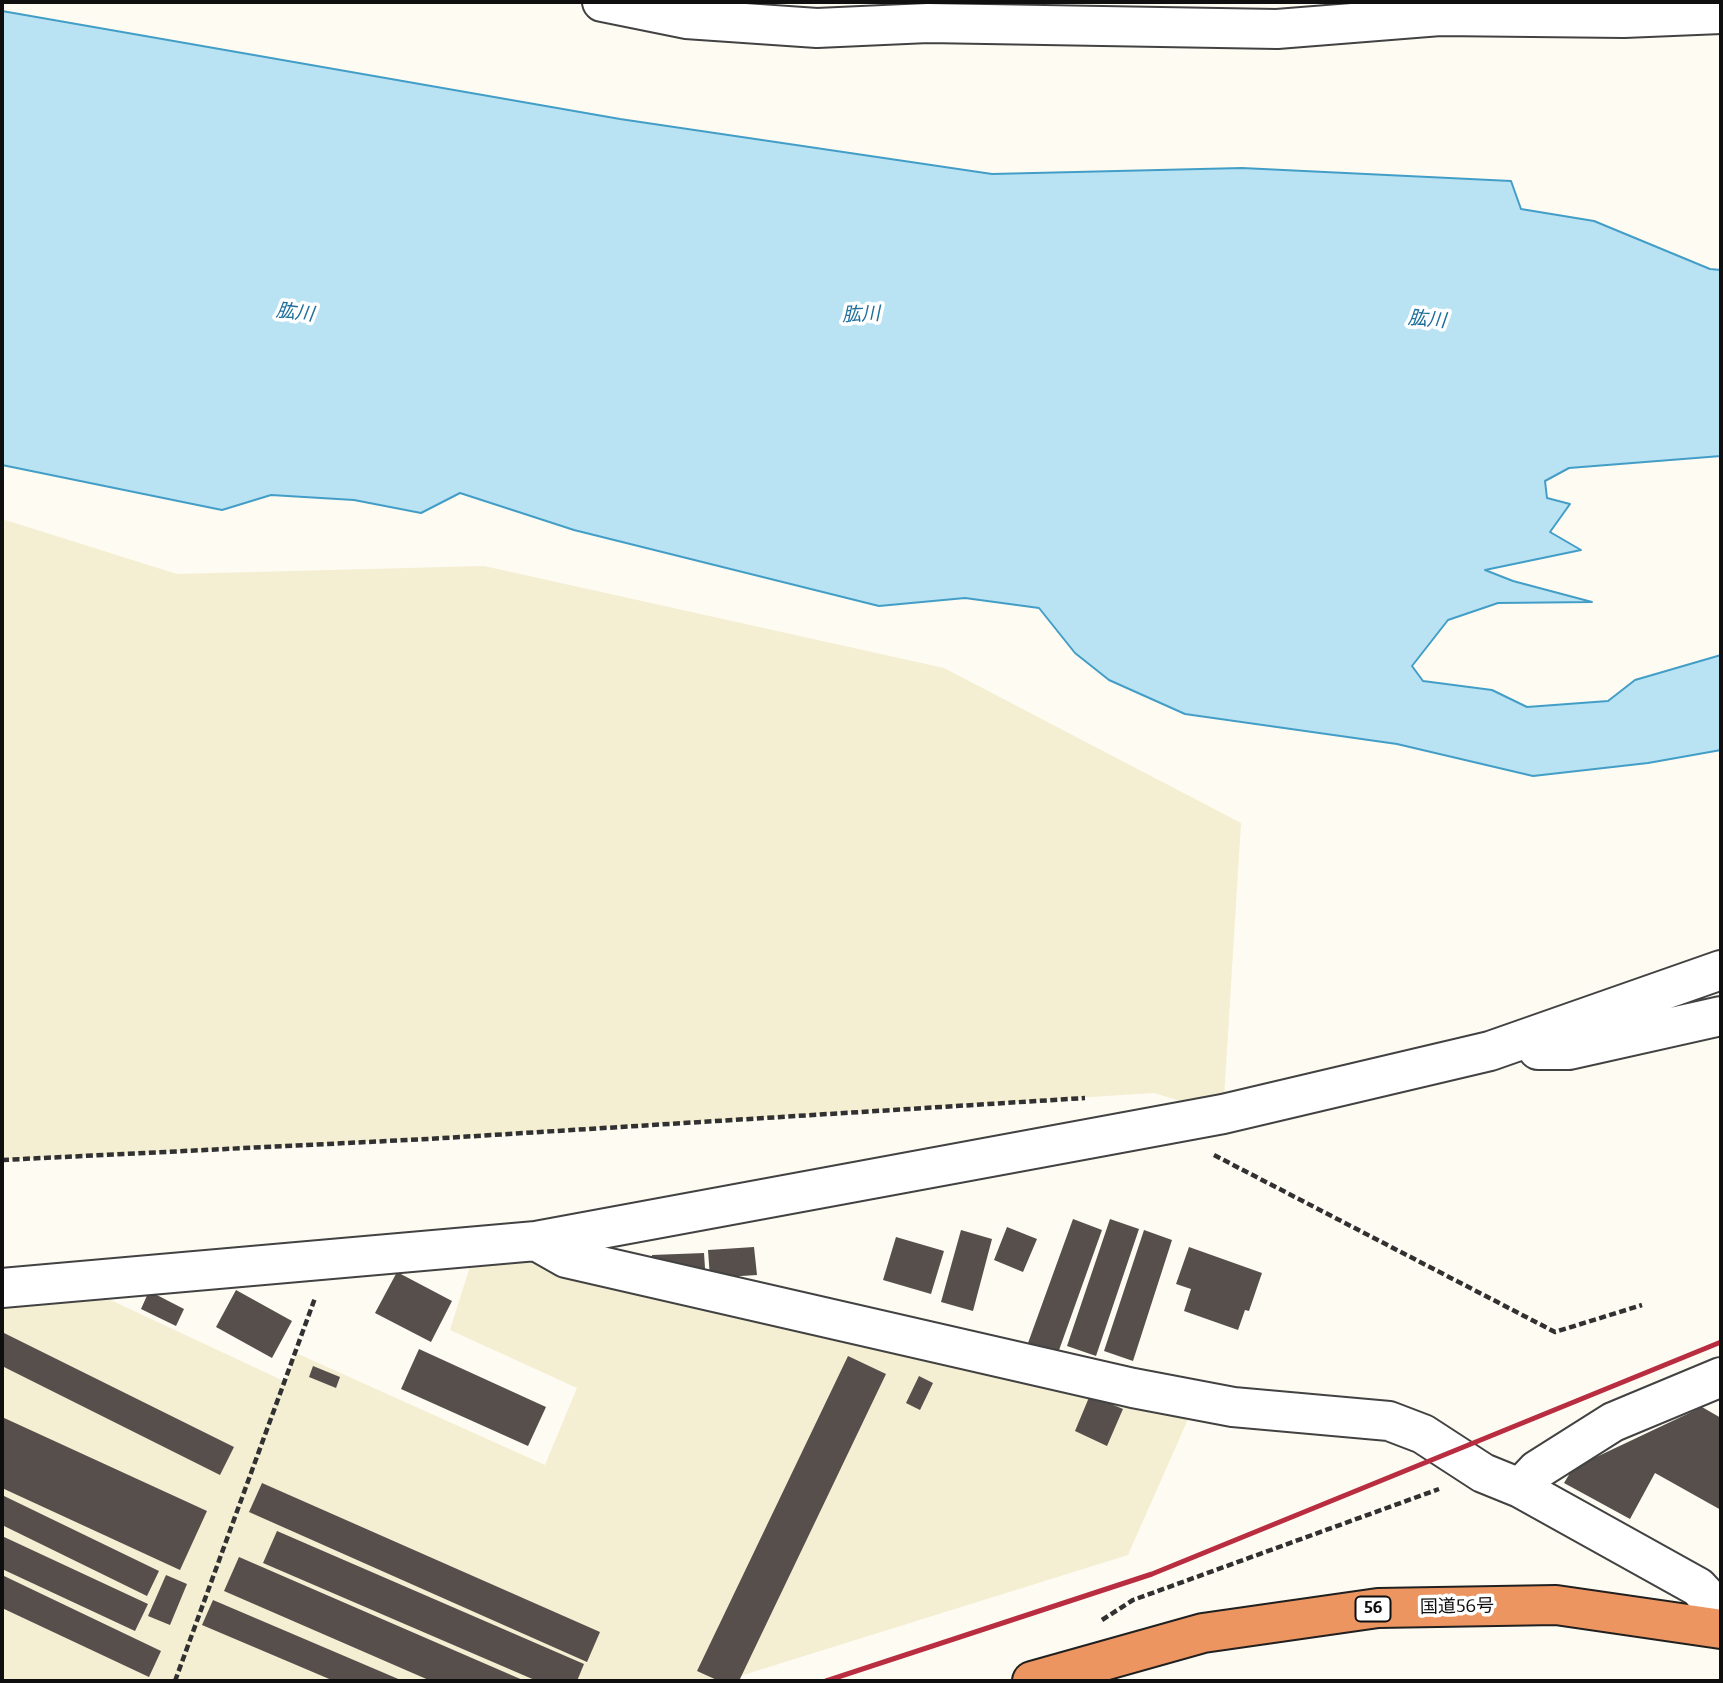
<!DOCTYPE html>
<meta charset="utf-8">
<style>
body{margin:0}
#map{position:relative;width:1723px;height:1683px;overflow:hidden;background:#fefbf2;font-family:Bitter,serif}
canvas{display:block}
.frame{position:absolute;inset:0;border:4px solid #0f0f0f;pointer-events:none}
</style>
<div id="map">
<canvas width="1723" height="1683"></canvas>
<div class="frame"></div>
</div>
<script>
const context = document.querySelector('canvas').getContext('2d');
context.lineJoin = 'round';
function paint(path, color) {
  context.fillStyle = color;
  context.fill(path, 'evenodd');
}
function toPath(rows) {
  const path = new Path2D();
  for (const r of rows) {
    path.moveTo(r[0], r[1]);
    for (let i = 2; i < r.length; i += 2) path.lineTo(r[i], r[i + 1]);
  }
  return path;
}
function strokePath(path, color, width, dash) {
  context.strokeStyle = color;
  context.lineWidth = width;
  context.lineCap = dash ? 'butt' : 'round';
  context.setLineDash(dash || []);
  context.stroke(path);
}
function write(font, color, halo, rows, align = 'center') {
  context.font = font + ' Bitter,"Noto Sans JP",serif';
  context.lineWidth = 7;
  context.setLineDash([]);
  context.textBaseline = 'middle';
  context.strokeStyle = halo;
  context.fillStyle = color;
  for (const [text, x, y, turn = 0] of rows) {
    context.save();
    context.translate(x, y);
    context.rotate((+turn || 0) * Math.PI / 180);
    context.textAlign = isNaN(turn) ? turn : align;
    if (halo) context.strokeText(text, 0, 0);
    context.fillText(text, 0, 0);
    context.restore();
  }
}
paint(toPath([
 [2,519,177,574,484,566,944,668,1241,823,1223,1114,1154,1093,428,1139,2,1160],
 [476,1247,1196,1401,1128,1555,724,1681,2,1681,2,1288,72,1282,286,1382,296,1353,545,1465,577,1388,450,1330]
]), '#f4eed3');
const water = toPath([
 [2,11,620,119,992,174,1242,168,1511,181,1521,209,1594,221,1710,269,1721,270,1721,456,1569,468,1545,481,1547,498,1570,504,1550,532,1581,550,1485,570,1513,581,1592,602,1498,603,1448,620,1412,666,1423,681,1492,690,1527,707,1608,701,1635,680,1721,655,1721,750,1648,763,1533,776,1397,744,1185,714,1109,680,1075,653,1039,608,965,598,879,606,574,530,460,493,421,513,354,500,271,495,222,510,2,465,2,11]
]);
paint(water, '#b9e3f3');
strokePath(water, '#439ec7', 2);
paint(toPath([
 [1073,1219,1102,1230,1058,1353,1028,1343],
 [1110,1219,1139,1229,1096,1356,1067,1346],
 [1007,1227,1037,1239,1023,1272,994,1260],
 [961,1230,992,1239,973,1311,941,1302],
 [1144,1230,1172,1240,1133,1361,1104,1351],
 [896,1237,944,1251,931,1294,883,1280],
 [754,1247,757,1275,710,1278,708,1250],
 [1189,1247,1262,1273,1249,1311,1245,1310,1238,1330,1184,1311,1191,1289,1176,1284],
 [704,1253,706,1283,653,1273,652,1255],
 [397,1272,452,1301,431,1342,375,1313],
 [236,1290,292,1321,272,1358,216,1327],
 [149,1291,184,1309,176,1326,141,1309],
 [2,1332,234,1447,220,1475,2,1366],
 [419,1349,546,1407,528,1446,401,1389],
 [848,1356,886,1374,739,1681,719,1681,697,1671],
 [313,1366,340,1377,336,1388,309,1377],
 [919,1376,933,1383,920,1410,906,1403],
 [1090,1395,1123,1409,1107,1446,1075,1431],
 [1702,1407,1721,1418,1721,1510,1655,1473,1630,1519,1564,1483,1573,1468],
 [2,1417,207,1511,180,1570,2,1488],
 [262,1483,600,1632,587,1662,249,1512],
 [2,1495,159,1571,147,1596,2,1525],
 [277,1531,584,1664,577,1681,537,1681,263,1563],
 [2,1536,148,1604,135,1631,2,1569],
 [239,1557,525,1681,431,1681,224,1591],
 [2,1575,161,1651,149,1677,2,1608],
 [166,1575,187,1584,170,1625,148,1616],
 [213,1600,403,1681,334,1681,202,1625]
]), '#574f4c');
const street = toPath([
 [602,2,686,19,817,28,928,23,1277,29,1440,16,1624,18,1721,14],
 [1538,1050,1569,1050,1721,1016],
 [536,1241,566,1258,1133,1388,1233,1407,1389,1421,1423,1434,1483,1473,1520,1488,1698,1587,1721,1612],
 [2,1288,536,1241,1223,1114,1490,1051,1721,970],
 [1520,1488,1537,1470,1613,1422,1721,1377]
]);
const highway = toPath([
 [1032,1681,1203,1633,1378,1608,1556,1605,1721,1629]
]);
strokePath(street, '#424242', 42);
strokePath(highway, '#202020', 42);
strokePath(toPath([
 [1214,1155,1555,1332,1642,1305],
 [2,1160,428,1139,1085,1098],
 [1102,1620,1133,1600,1439,1489],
 [175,1681,315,1298]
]), '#313131', 4.5, [7, 3.5]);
strokePath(street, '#fff', 38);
strokePath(highway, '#ed9561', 38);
strokePath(toPath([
 [826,1681,1152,1574,1721,1342]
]), '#b92d40', 5);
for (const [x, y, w] of [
 [1373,1609,35]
]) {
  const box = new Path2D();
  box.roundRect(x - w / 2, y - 12.5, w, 25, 5);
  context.fillStyle = '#fff';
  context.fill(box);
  strokePath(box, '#0f0f0f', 2);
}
write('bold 16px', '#0f0f0f', null, [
 ["56",1373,1609]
]);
write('18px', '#0f0f0f', '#fff', [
 ["国道56号",1457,1607,-1]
]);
write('italic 19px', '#1e709c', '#fff', [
 ["肱川",295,313,7],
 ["肱川",861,315,-2],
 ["肱川",1427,320,5]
]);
</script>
